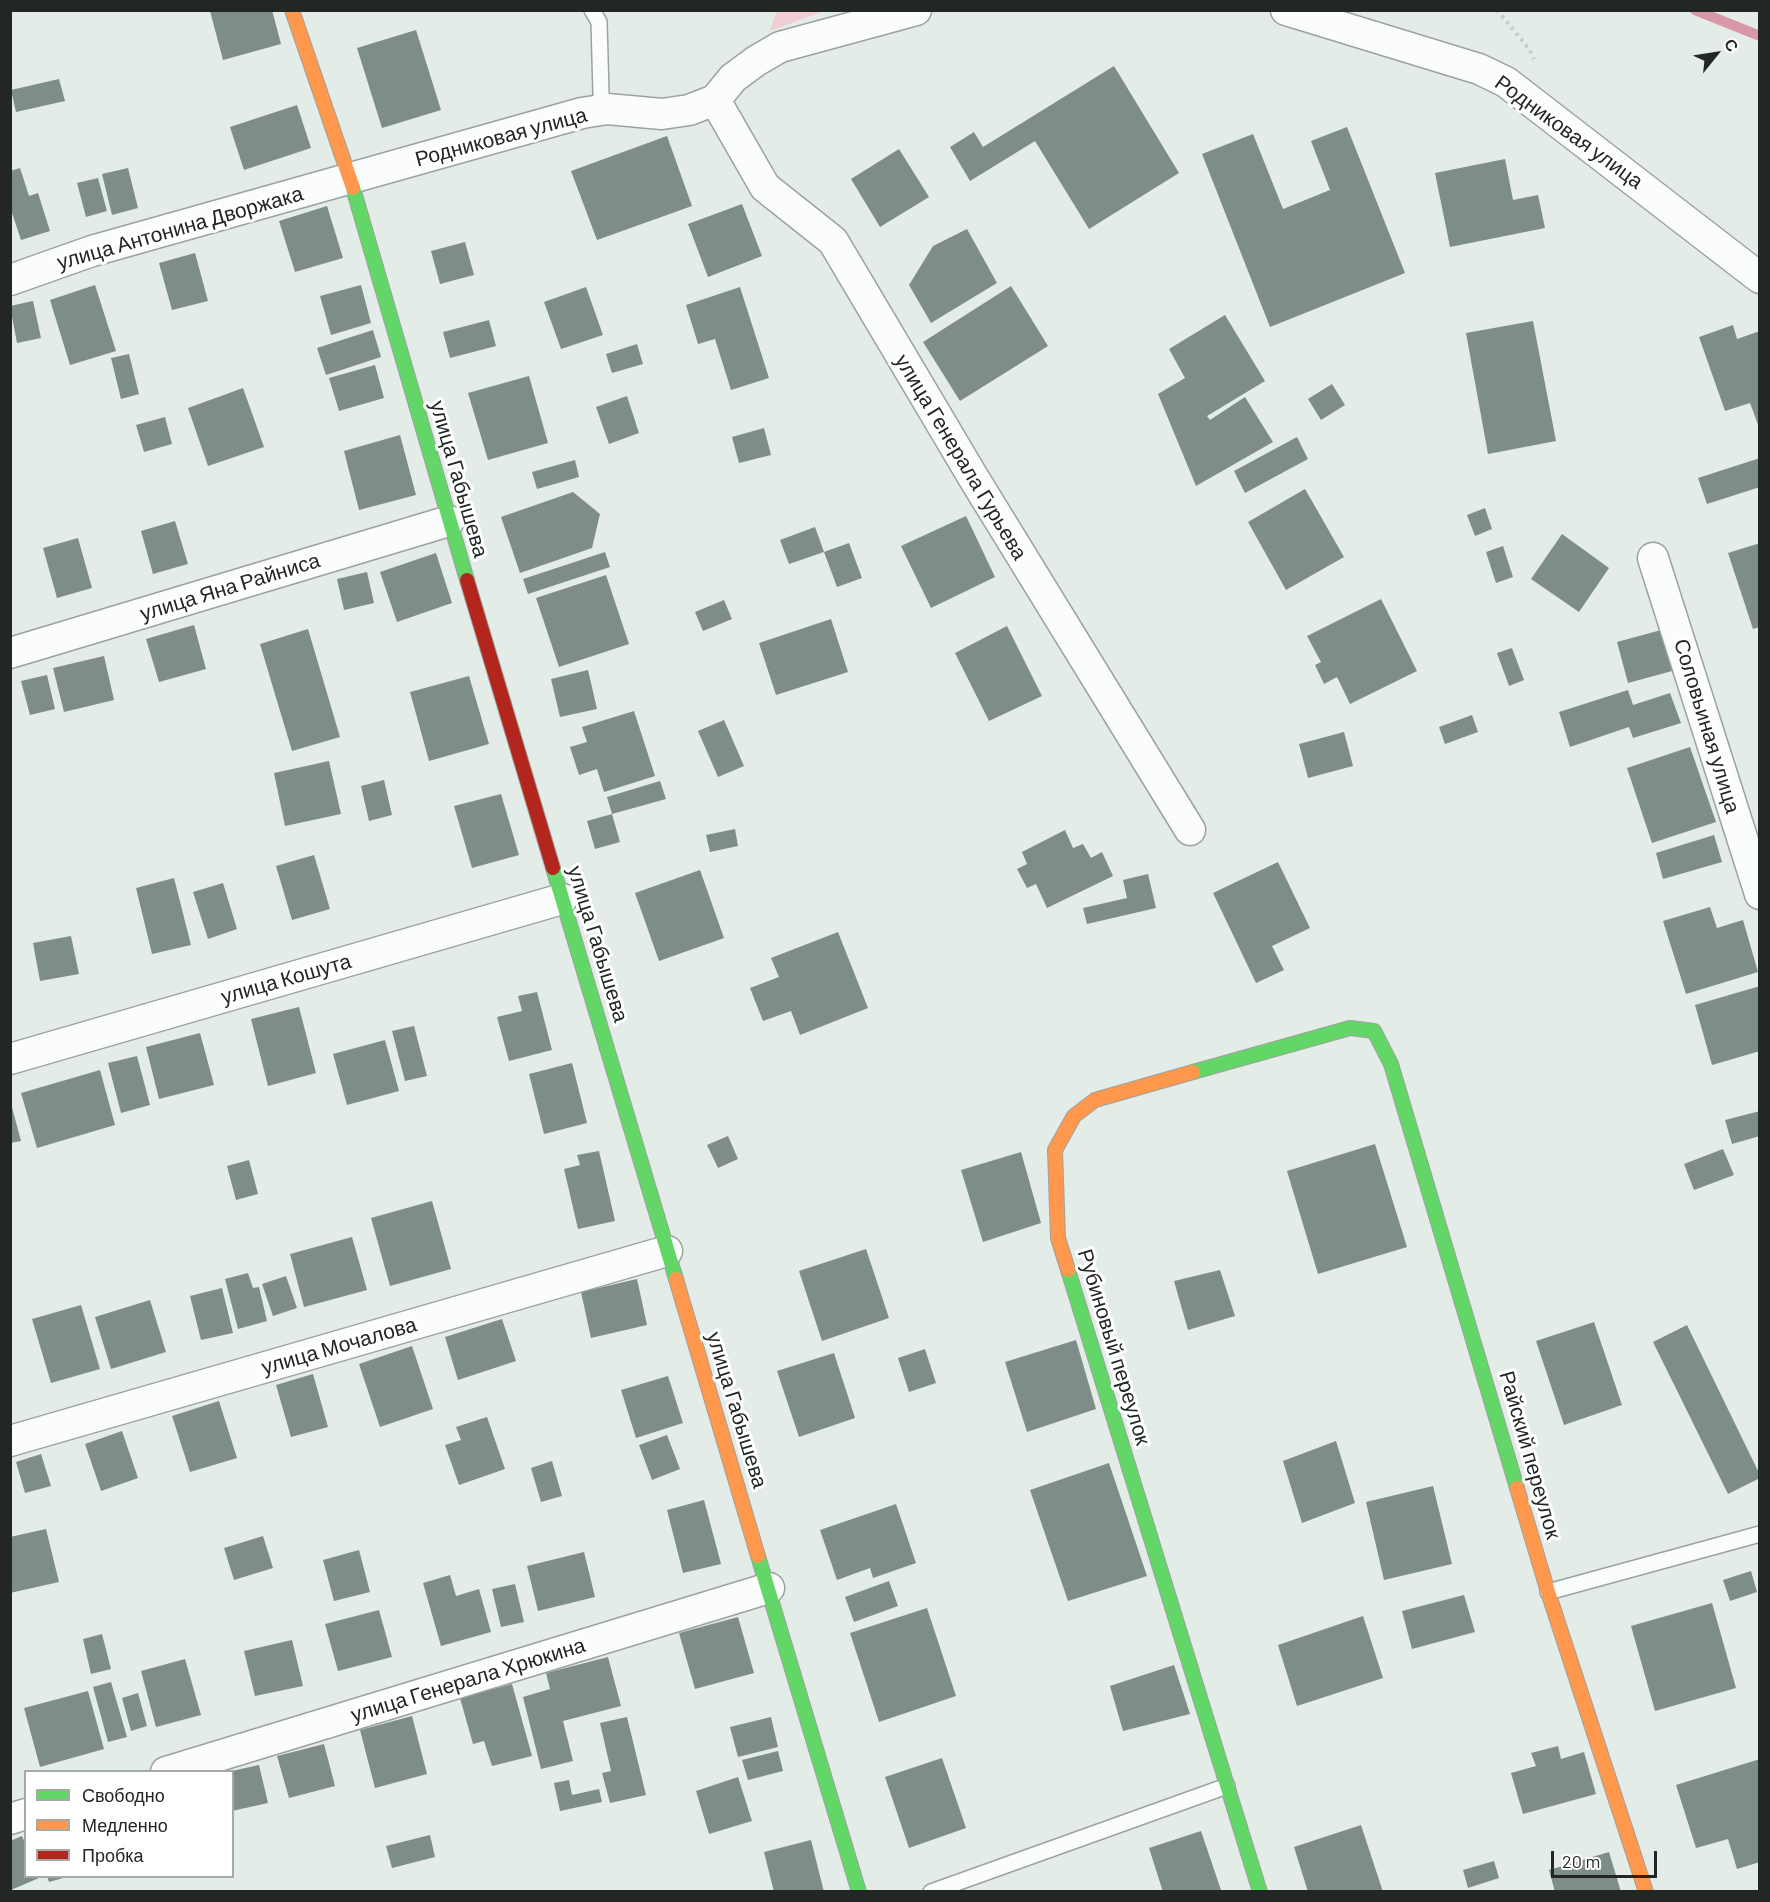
<!DOCTYPE html>
<meta charset="utf-8">
<style>
body{margin:0}
#map{position:relative;width:1770px;height:1902px;overflow:hidden;background:#e4ece8;font-family:Barlow,sans-serif}
canvas{display:block}
.frame{position:absolute;inset:0;border:12px solid #222724;pointer-events:none}
.legend{position:absolute;left:24px;top:1770px;width:210px;height:108px;box-sizing:border-box;background:#fff;border:2px solid #a7a9a7;margin:0;padding:8px 10px;list-style:none;font-size:18px;color:#222724}
.legend li{display:flex;align-items:center;gap:12px;height:30px}
.legend b{width:30px;border:2px solid #a7a9a7}
.north{position:absolute;left:1686px;top:24px;width:60px;height:60px;-webkit-text-stroke:4px #fff;paint-order:stroke;rotate:60deg;font-size:16px;font-weight:700;line-height:24px;text-align:center;color:#222724}
.north::after{content:'';display:block;margin:auto;width:21px;height:27px;background:#222724;clip-path:polygon(50% 0,100% 100%,50% 72%,0 100%)}
.scale{position:absolute;left:1551px;top:1851px;width:106px;height:27px;box-sizing:border-box;border:3px solid #222724;border-top:0;padding-left:8px;font-size:18px;line-height:21px;white-space:nowrap;color:#222724;-webkit-text-stroke:4px #fff;paint-order:stroke}
</style>
<div id="map">
<canvas width="1770" height="1902"></canvas>
<div class="frame"></div>
<ul class="legend">
<li><b style="height:8px;background:#63d668"></b>Свободно</li>
<li><b style="height:8px;background:#ff974d"></b>Медленно</li>
<li><b style="height:8px;background:#b3261e"></b>Пробка</li>
</ul>
<div class="north">С</div>
<div class="scale">20 m</div>
</div>
<script>
const context = document.querySelector('canvas').getContext('2d');
context.lineJoin = 'round';
function paint(path, color) {
  context.fillStyle = color;
  context.fill(path, 'evenodd');
}
function toPath(rows) {
  const path = new Path2D();
  for (const r of rows) {
    path.moveTo(r[0], r[1]);
    for (let i = 2; i < r.length; i += 2) path.lineTo(r[i], r[i + 1]);
  }
  return path;
}
function strokePath(path, color, width, dash) {
  context.strokeStyle = color;
  context.lineWidth = width;
  context.lineCap = dash ? 'butt' : 'round';
  context.setLineDash(dash || []);
  context.stroke(path);
}
function write(font, color, halo, rows, align = 'center') {
  context.font = font + ' Barlow,sans-serif';
  context.lineWidth = 6;
  context.setLineDash([]);
  context.textBaseline = 'middle';
  context.strokeStyle = halo;
  context.fillStyle = color;
  for (const [text, x, y, turn = 0] of rows) {
    context.save();
    context.translate(x, y);
    context.rotate((+turn || 0) * Math.PI / 180);
    context.textAlign = isNaN(turn) ? turn : align;
    if (halo) context.strokeText(text, 0, 0);
    context.fillText(text, 0, 0);
    context.restore();
  }
}
paint(toPath([
 [777,10,824,10,824,11,770,31]
]), '#f2cdd5');
strokePath(toPath([
 [1695,10,1760,36]
]), '#d998a9', 10);
paint(toPath([
 [272,10,281,44,223,60,210,11],
 [416,30,441,110,382,128,357,48],
 [1114,66,1179,173,1089,229,1035,141,970,181,950,147,974,132,983,147],
 [59,79,65,101,16,112,11,90],
 [297,105,311,148,244,170,230,127],
 [1347,127,1405,273,1270,327,1202,154,1253,134,1283,209,1330,190,1311,141],
 [667,136,692,206,597,240,571,171],
 [899,149,929,197,880,227,851,179],
 [1505,159,1513,200,1538,195,1545,228,1450,247,1435,173],
 [20,168,29,196,38,193,50,231,21,240,10,207,10,171],
 [128,168,138,208,112,215,102,174],
 [98,178,107,211,86,217,77,183],
 [742,204,762,256,708,277,688,224],
 [327,206,343,258,295,272,279,221],
 [967,229,997,283,931,323,909,285,933,246],
 [465,242,474,275,440,284,431,251],
 [195,253,208,301,172,310,159,263],
 [95,285,116,351,70,365,50,300],
 [361,285,371,323,331,335,320,296],
 [1011,286,1048,346,960,401,923,342],
 [586,287,603,335,561,349,544,302],
 [740,287,769,378,731,390,715,339,698,344,686,305],
 [33,301,41,338,17,343,10,306],
 [1225,315,1265,381,1207,416,1210,420,1245,397,1273,442,1196,486,1158,394,1185,378,1169,349],
 [489,320,496,346,450,358,443,332],
 [1533,321,1556,441,1488,454,1466,333],
 [1733,325,1737,339,1760,331,1760,430,1750,403,1725,411,1699,337],
 [373,330,381,357,326,375,317,348],
 [637,344,643,364,612,373,606,354],
 [129,354,139,394,121,399,111,358],
 [375,365,384,398,339,411,329,378],
 [529,376,548,443,488,460,468,393],
 [1332,384,1345,405,1321,420,1308,399],
 [243,388,264,447,208,466,188,408],
 [627,396,639,433,609,444,596,407],
 [165,417,172,444,144,452,136,425],
 [764,428,771,455,739,463,732,437],
 [400,435,416,495,359,510,344,451],
 [1297,437,1308,459,1245,493,1234,471],
 [1760,458,1760,487,1707,504,1698,478],
 [575,460,579,477,537,489,532,472],
 [1305,489,1344,557,1286,590,1248,522],
 [573,492,600,514,592,548,520,573,501,517],
 [1485,508,1492,529,1475,536,1467,515],
 [966,516,995,577,931,608,901,546],
 [175,521,188,564,153,574,141,531],
 [815,527,824,552,849,543,862,578,837,587,824,552,789,564,780,540],
 [1562,534,1609,568,1579,612,1531,579],
 [78,538,92,588,57,598,43,548],
 [1760,543,1760,627,1753,629,1728,553],
 [1503,546,1513,577,1496,583,1486,552],
 [605,552,610,567,528,594,523,579],
 [436,553,452,603,397,622,380,572],
 [367,572,374,603,344,610,337,579],
 [606,575,629,644,559,667,536,598],
 [1381,599,1417,671,1350,704,1337,677,1324,684,1315,665,1321,662,1307,636],
 [724,600,732,619,703,631,695,612],
 [831,619,848,672,776,695,759,643],
 [194,625,206,669,159,682,146,639],
 [1007,626,1042,696,989,721,955,653],
 [1672,627,1683,668,1628,683,1617,642],
 [308,629,340,737,292,751,260,644],
 [1512,648,1524,680,1509,686,1497,653],
 [104,656,114,700,64,712,53,668],
 [588,670,597,709,560,717,551,679],
 [47,675,55,709,30,715,21,681],
 [469,676,489,744,429,761,410,692],
 [1628,690,1633,705,1670,693,1681,723,1633,738,1629,727,1570,747,1559,712],
 [634,711,655,776,604,792,597,769,579,775,570,747,587,742,582,727],
 [1472,715,1478,732,1445,744,1439,727],
 [724,720,744,766,718,777,698,731],
 [1344,732,1353,766,1308,778,1299,744],
 [1690,747,1716,822,1652,843,1627,768],
 [329,761,341,814,285,826,274,773],
 [384,780,392,815,369,821,361,786],
 [660,781,666,799,612,814,607,797],
 [501,794,519,855,472,868,454,806],
 [612,814,620,842,595,849,587,821],
 [735,829,738,846,710,852,706,835],
 [1065,830,1073,848,1083,844,1091,858,1102,852,1113,876,1047,908,1036,884,1027,888,1017,869,1027,864,1022,852],
 [1714,835,1722,862,1663,879,1656,853],
 [314,855,330,909,292,920,276,866],
 [1278,862,1310,928,1272,946,1284,970,1256,983,1213,893],
 [700,870,724,938,659,961,635,893],
 [1148,874,1156,908,1087,924,1083,908,1127,898,1123,880],
 [174,878,191,945,152,954,136,888],
 [223,883,237,929,208,939,193,892],
 [1710,907,1717,928,1743,920,1758,972,1686,994,1663,921],
 [838,932,868,1008,800,1035,791,1011,763,1021,750,988,779,977,771,958],
 [71,936,79,974,40,981,33,943],
 [1760,986,1760,1051,1712,1065,1695,1005],
 [537,992,552,1050,509,1061,497,1017,522,1011,518,996],
 [299,1007,316,1073,268,1086,251,1019],
 [414,1026,427,1076,405,1081,392,1031],
 [200,1033,214,1085,159,1099,146,1047],
 [385,1040,399,1091,347,1105,333,1054],
 [137,1056,150,1105,121,1113,108,1063],
 [572,1063,587,1123,544,1134,529,1074],
 [100,1070,115,1125,37,1148,21,1093],
 [10,1100,21,1141,10,1143],
 [1760,1111,1760,1136,1732,1144,1725,1120],
 [728,1136,738,1159,718,1168,707,1145],
 [1375,1144,1407,1247,1318,1274,1287,1171],
 [1723,1149,1734,1175,1694,1190,1684,1164],
 [599,1151,615,1221,578,1229,564,1169,580,1165,577,1155],
 [1021,1152,1041,1223,983,1242,961,1170],
 [249,1160,258,1194,236,1200,227,1166],
 [432,1201,451,1269,390,1286,371,1218],
 [352,1237,367,1290,304,1307,290,1254],
 [866,1249,889,1318,822,1341,799,1271],
 [1220,1270,1235,1316,1188,1330,1174,1281],
 [248,1273,253,1288,259,1287,267,1321,238,1329,225,1279],
 [286,1276,297,1308,273,1316,262,1284],
 [637,1279,647,1325,591,1338,581,1292],
 [222,1288,233,1333,201,1340,190,1296],
 [150,1300,166,1352,111,1369,95,1317],
 [81,1305,100,1369,51,1383,32,1319],
 [502,1319,516,1361,458,1380,445,1337],
 [1594,1322,1622,1405,1564,1425,1536,1341],
 [1687,1325,1760,1475,1760,1478,1728,1494,1653,1342],
 [1076,1340,1096,1409,1027,1432,1005,1362],
 [412,1346,433,1409,380,1427,359,1364],
 [925,1349,936,1383,909,1392,898,1358],
 [834,1353,855,1418,799,1437,777,1371],
 [313,1374,328,1427,291,1437,276,1385],
 [668,1376,683,1423,636,1438,621,1390],
 [219,1401,237,1458,190,1472,172,1416],
 [487,1417,505,1469,459,1485,445,1445,461,1440,456,1427],
 [122,1431,138,1478,101,1491,85,1444],
 [667,1435,680,1469,652,1480,639,1445],
 [1336,1441,1355,1503,1302,1523,1283,1461],
 [41,1454,51,1486,25,1493,16,1462],
 [552,1461,562,1496,541,1502,531,1468],
 [1109,1463,1147,1576,1068,1601,1030,1490],
 [1433,1486,1452,1564,1384,1580,1366,1502],
 [704,1500,721,1564,683,1573,667,1510],
 [896,1504,916,1563,873,1578,870,1568,837,1580,820,1530],
 [46,1529,59,1582,10,1593,10,1537],
 [263,1536,273,1568,234,1580,224,1548],
 [359,1550,370,1592,334,1601,323,1560],
 [584,1552,595,1597,538,1611,527,1566],
 [1751,1571,1757,1592,1730,1601,1723,1580],
 [450,1575,456,1596,479,1589,491,1632,441,1646,423,1583],
 [889,1581,898,1606,854,1622,845,1597],
 [515,1584,524,1622,501,1627,492,1589],
 [1464,1595,1475,1632,1412,1649,1402,1611],
 [1712,1603,1736,1688,1655,1711,1631,1626],
 [927,1608,956,1696,879,1722,850,1633],
 [379,1610,392,1657,338,1671,325,1624],
 [1363,1616,1383,1678,1297,1706,1278,1645],
 [738,1617,754,1673,695,1689,679,1633],
 [102,1634,111,1669,91,1674,83,1639],
 [292,1640,303,1686,255,1696,244,1651],
 [608,1657,621,1706,563,1721,573,1761,541,1769,523,1697,550,1689,546,1673],
 [185,1659,201,1715,156,1727,141,1671],
 [1174,1665,1190,1714,1123,1731,1110,1686],
 [111,1682,127,1737,108,1742,93,1687],
 [512,1684,532,1756,492,1766,484,1741,473,1744,460,1698],
 [88,1691,104,1749,40,1767,24,1708],
 [138,1693,147,1726,131,1731,122,1698],
 [412,1716,427,1774,375,1788,360,1730],
 [627,1717,646,1795,610,1803,602,1773,611,1771,600,1723],
 [771,1717,778,1747,738,1757,730,1727],
 [324,1744,335,1786,289,1798,277,1756],
 [1558,1746,1561,1759,1584,1752,1596,1794,1523,1814,1511,1773,1536,1766,1531,1753],
 [778,1751,783,1771,748,1780,742,1760],
 [942,1758,966,1828,909,1848,885,1777],
 [1760,1759,1760,1862,1737,1869,1728,1839,1696,1848,1676,1785],
 [259,1765,268,1803,232,1811,232,1771],
 [738,1777,752,1821,709,1834,696,1791],
 [569,1780,572,1795,599,1789,602,1802,560,1811,554,1783],
 [1361,1825,1383,1892,1308,1892,1294,1847],
 [1201,1831,1221,1890,1163,1892,1149,1848],
 [430,1835,435,1857,392,1868,386,1846],
 [22,1836,26,1845,26,1876,39,1878,11,1890,10,1841],
 [811,1840,824,1892,774,1892,764,1852],
 [1609,1852,1621,1892,1555,1892,1549,1870],
 [1494,1861,1499,1878,1468,1888,1463,1870],
 [47,1876,66,1876,67,1877,49,1882]
]), '#7e8d87');
const lane = toPath([
 [592,10,599,22,601,94,607,109],
 [1548,1592,1760,1534],
 [931,1892,1227,1786]
]);
const street = toPath([
 [1286,10,1479,69,1506,82,1760,278],
 [715,100,765,187,833,241,973,477,1190,830],
 [10,280,92,251,582,113,607,109,662,114,689,110,715,100,733,78,756,61,780,47,916,10],
 [1653,558,1760,894],
 [10,653,449,521],
 [10,1059,562,899],
 [10,1441,667,1251],
 [166,1772,769,1588],
 [10,1819,26,1814]
]);
const fast = toPath([
 [353,188,467,580],
 [553,868,676,1279],
 [1193,1072,1350,1028,1374,1031,1391,1064,1517,1488],
 [1068,1270,1260,1892],
 [758,1556,859,1892]
]);
const slow = toPath([
 [292,10,353,188],
 [1068,1270,1058,1238,1055,1150,1074,1116,1095,1100,1193,1072],
 [676,1279,758,1556],
 [1517,1488,1548,1592,1646,1892]
]);
const jam = toPath([
 [467,580,553,868]
]);
strokePath(lane, '#9ca29f', 18);
strokePath(street, '#9ca29f', 33);
strokePath(fast, '#9ca29f', 16);
strokePath(slow, '#9ca29f', 16);
strokePath(jam, '#9ca29f', 16);
strokePath(toPath([
 [1497,10,1529,49,1534,59]
]), '#c7cbc8', 4, [3, 4.5]);
strokePath(lane, '#fbfcfc', 15);
strokePath(street, '#fbfcfc', 30);
strokePath(fast, '#63d668', 14);
strokePath(slow, '#ff974d', 14);
strokePath(jam, '#b3261e', 14);
write('21px', '#222724', '#fff', [
 ["Родниковая улица",1569,132,36],
 ["Родниковая улица",501,137,-15],
 ["улица Антонина Дворжака",180,228,-16],
 ["улица Генерала Гурьева",961,457,59],
 ["улица Габышева",459,479,74],
 ["улица Яна Райниса",230,587,-17],
 ["Соловьиная улица",1707,726,73],
 ["улица Габышева",598,944,73],
 ["улица Кошута",286,979,-16],
 ["улица Мочалова",339,1346,-16],
 ["Рубиновый переулок",1114,1347,73],
 ["улица Габышева",737,1410,73],
 ["Райский переулок",1530,1455,74],
 ["улица Генерала Хрюкина",468,1680,-17]
]);
</script>
